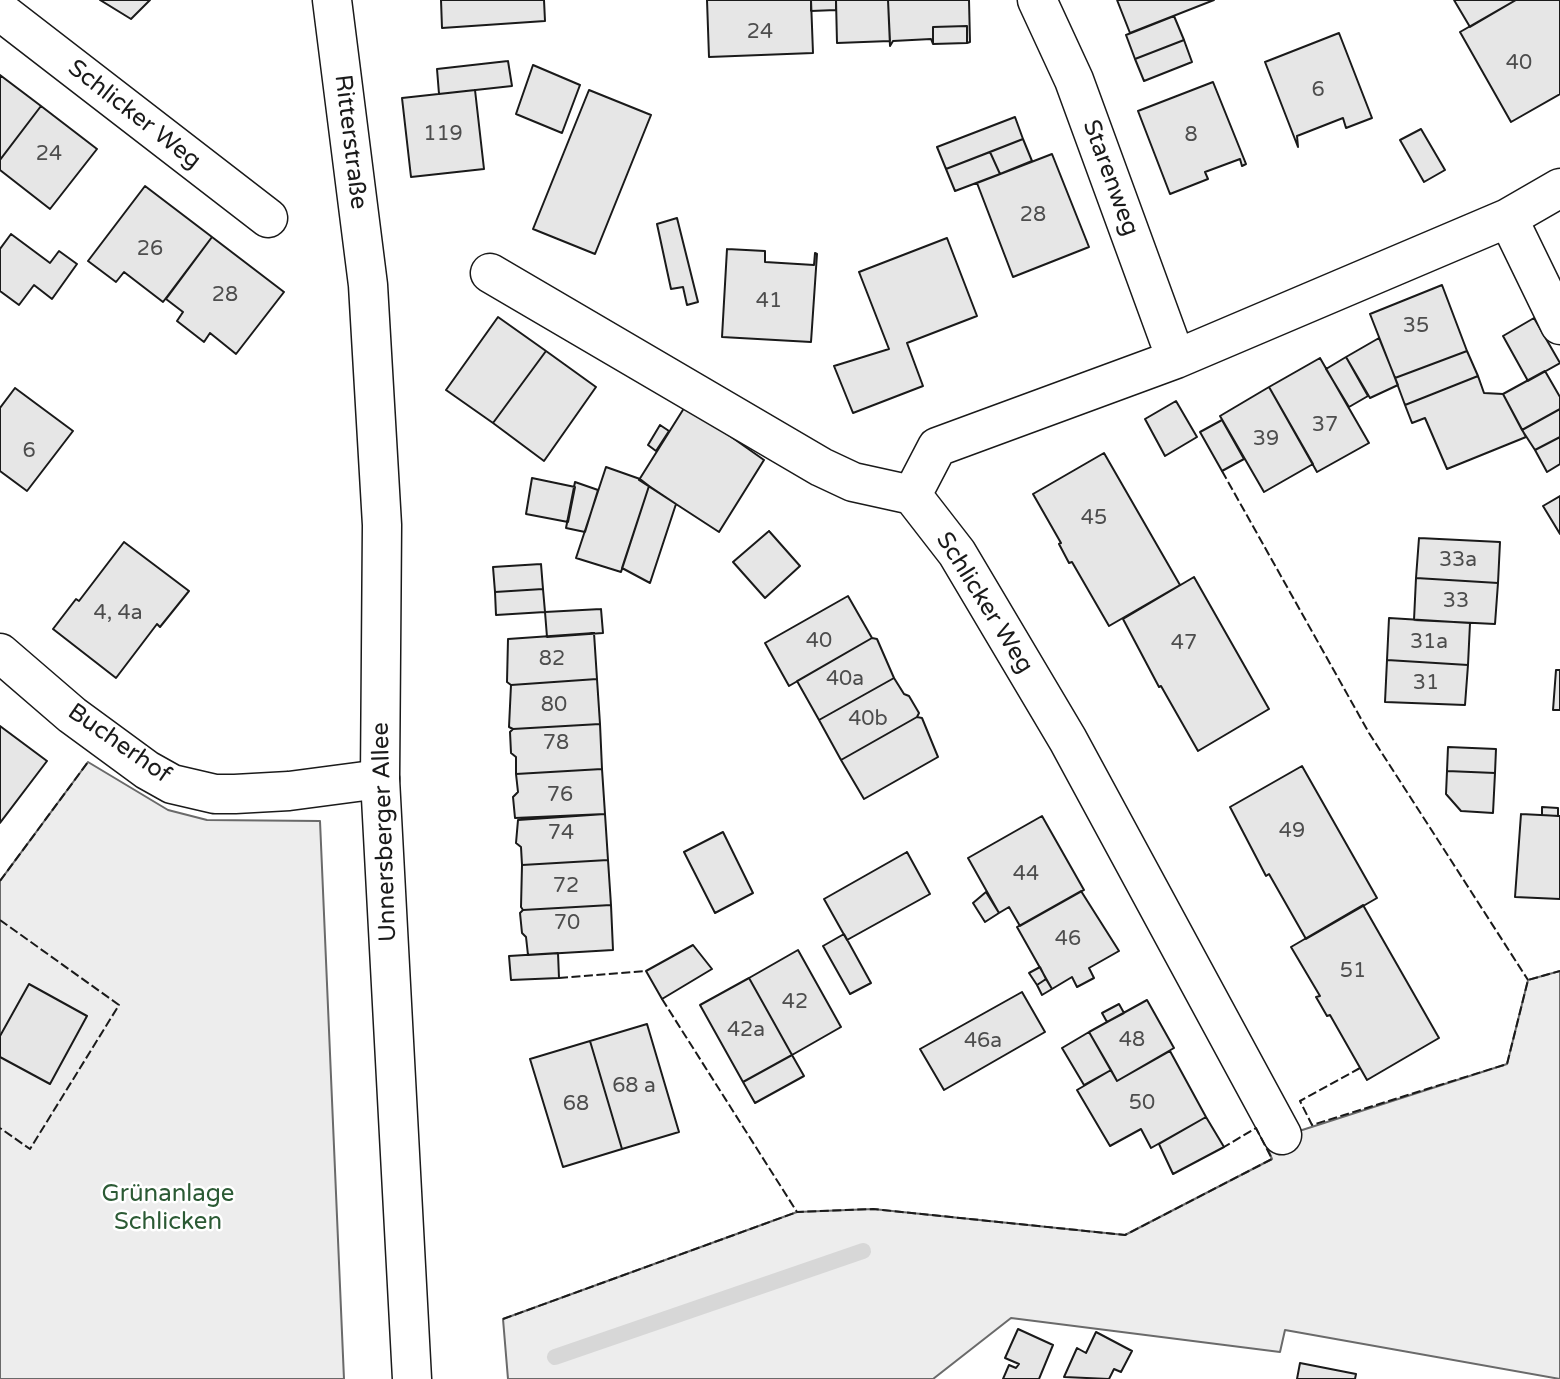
<!DOCTYPE html>
<meta charset="utf-8">
<style>
body{margin:0}
canvas{display:block;background:#fff}
</style>
<canvas width="1560" height="1379"></canvas>
<script>
const context = document.querySelector('canvas').getContext('2d');
context.lineJoin = 'round';
function paint(path, color) {
  context.fillStyle = color;
  context.fill(path, 'evenodd');
}
function toPath(rows) {
  const path = new Path2D();
  for (const r of rows) {
    path.moveTo(r[0], r[1]);
    for (let i = 2; i < r.length; i += 2) path.lineTo(r[i], r[i + 1]);
  }
  return path;
}
function strokePath(path, color, width, dash) {
  context.strokeStyle = color;
  context.lineWidth = width;
  context.lineCap = dash ? 'butt' : 'round';
  context.setLineDash(dash || []);
  context.stroke(path);
}
function write(font, color, halo, rows, align = 'center') {
  context.font = font + ' "Varela Round",sans-serif';
  context.lineWidth = 5;
  context.setLineDash([]);
  context.textBaseline = 'middle';
  context.strokeStyle = halo;
  context.fillStyle = color;
  for (const [text, x, y, turn = 0] of rows) {
    context.save();
    context.translate(x, y);
    context.rotate((+turn || 0) * Math.PI / 180);
    context.textAlign = isNaN(turn) ? turn : align;
    if (halo) context.strokeText(text, 0, 0);
    context.fillText(text, 0, 0);
    context.restore();
  }
}
const built = toPath([
 [88,762,168,810,207,820,320,821,344,1379,0,1379,0,881,88,762],
 [1560,971,1560,1379,1285,1330,1280,1352,1011,1318,933,1379,508,1379,503,1319,797,1212,873,1209,1125,1235,1272,1159,1265,1142,1507,1064,1528,980,1560,971]
]);
paint(built, '#ededed');
strokePath(built, '#6a6a6a', 2);
strokePath(toPath([
 [555,1357,863,1251]
]), '#d7d7d7', 16);
const building = toPath([
 [100,0,150,0,131,19,100,0],
 [441,0,544,0,545,21,442,28,441,0],
 [707,0,811,0,813,53,709,57,707,0],
 [811,0,836,0,836,10,811,11,811,0],
 [836,0,888,0,890,41,837,43,836,0],
 [888,0,969,0,970,42,967,43,967,26,933,27,933,44,931,39,893,41,890,46,888,0],
 [1117,0,1214,0,1130,33,1117,0],
 [1454,0,1516,0,1470,27,1454,0],
 [1516,0,1560,0,1560,94,1511,122,1460,32,1516,0],
 [1174,16,1184,40,1135,59,1126,35,1174,16],
 [967,26,967,43,933,44,933,27,967,26],
 [1339,33,1372,118,1346,128,1343,118,1297,136,1298,147,1265,62,1339,33],
 [1184,40,1192,62,1144,81,1135,59,1184,40],
 [508,61,512,86,439,94,437,69,508,61],
 [533,65,580,85,562,133,516,114,533,65],
 [0,75,41,106,0,160,0,75],
 [1213,82,1246,164,1242,166,1240,159,1205,172,1208,179,1170,194,1138,111,1213,82],
 [475,90,484,169,411,177,402,98,475,90],
 [589,90,651,115,595,254,533,229,589,90],
 [41,106,97,149,50,209,0,170,0,160,41,106],
 [1015,117,1023,139,946,169,937,147,1015,117],
 [1421,129,1445,170,1424,182,1400,140,1421,129],
 [1023,139,1032,161,1000,174,990,152,1023,139],
 [990,152,1000,174,955,191,946,169,990,152],
 [1052,154,1089,247,1013,277,977,183,1052,154],
 [145,186,212,237,163,302,124,272,116,282,88,261,145,186],
 [677,218,698,302,687,305,683,287,671,289,657,224,677,218],
 [11,234,50,263,59,251,77,264,52,299,34,285,19,305,0,291,0,249,11,234],
 [212,237,284,292,236,354,210,333,204,342,177,321,183,312,166,299,212,237],
 [947,238,977,316,907,343,923,386,853,413,834,366,889,349,859,272,947,238],
 [727,249,765,251,765,262,814,265,815,253,817,254,811,342,722,337,727,249],
 [1442,285,1467,351,1395,378,1370,314,1442,285],
 [498,317,546,351,493,423,446,390,498,317],
 [1534,318,1560,363,1528,381,1503,336,1534,318],
 [1379,338,1398,385,1370,398,1346,357,1379,338],
 [546,351,596,387,544,461,493,423,546,351],
 [1467,351,1478,376,1405,405,1395,378,1467,351],
 [1346,357,1368,396,1349,407,1326,369,1346,357],
 [1320,358,1369,443,1317,472,1269,387,1320,358],
 [1545,371,1560,397,1560,409,1522,430,1503,394,1545,371],
 [1478,376,1484,393,1503,394,1526,437,1447,469,1425,418,1412,423,1405,405,1478,376],
 [1269,387,1313,464,1264,492,1220,416,1269,387],
 [15,388,73,431,27,491,0,471,0,408,15,388],
 [1176,401,1197,437,1165,456,1145,419,1176,401],
 [686,405,764,460,719,532,639,480,686,405],
 [1560,409,1560,437,1535,450,1522,430,1560,409],
 [1222,420,1244,459,1222,471,1200,432,1222,420],
 [660,425,669,431,656,451,648,445,660,425],
 [1560,437,1560,464,1547,472,1535,450,1560,437],
 [1104,453,1180,585,1109,626,1072,562,1069,563,1059,544,1061,543,1033,494,1104,453],
 [606,467,640,479,649,486,621,572,576,558,606,467],
 [532,478,575,487,568,522,526,514,532,478],
 [575,482,598,490,585,532,566,528,575,482],
 [649,486,676,504,650,583,622,568,649,486],
 [1560,496,1560,534,1543,506,1560,496],
 [769,531,800,566,765,598,733,562,769,531],
 [1419,538,1500,542,1498,583,1416,578,1419,538],
 [124,542,189,591,160,627,157,624,116,678,53,629,76,599,79,601,124,542],
 [541,564,543,589,495,592,493,567,541,564],
 [1194,577,1269,709,1198,751,1161,686,1159,687,1123,619,1194,577],
 [1416,578,1498,583,1495,624,1414,620,1416,578],
 [543,589,545,612,496,615,495,592,543,589],
 [848,596,872,638,789,686,765,643,848,596],
 [601,609,603,633,547,637,545,612,601,609],
 [1389,618,1470,623,1468,665,1387,660,1389,618],
 [594,633,597,679,511,685,507,682,508,639,594,633],
 [872,638,877,639,894,678,819,720,797,681,872,638],
 [1387,660,1468,665,1465,705,1385,702,1387,660],
 [1556,670,1560,670,1560,710,1553,710,1556,670],
 [894,678,904,694,909,696,919,713,917,717,841,760,819,720,894,678],
 [597,679,600,724,513,729,509,727,511,685,597,679],
 [917,717,922,718,938,757,864,799,841,760,917,717],
 [600,724,602,769,516,774,516,757,511,753,510,732,513,729,600,724],
 [0,726,47,761,0,823,0,726],
 [1448,747,1496,749,1495,773,1447,771,1448,747],
 [1302,766,1377,898,1306,939,1269,874,1266,876,1230,807,1302,766],
 [602,769,605,814,515,818,513,797,518,792,516,774,602,769],
 [1447,771,1495,773,1493,813,1461,811,1446,794,1447,771],
 [1542,807,1558,808,1558,816,1542,815,1542,807],
 [605,814,608,860,522,865,521,847,516,843,518,820,605,814],
 [1521,814,1560,816,1560,899,1515,897,1521,814],
 [1042,816,1084,890,1020,926,1009,907,999,913,968,858,1042,816],
 [723,832,753,893,715,913,684,852,723,832],
 [907,852,930,894,847,940,824,899,907,852],
 [608,860,611,905,523,910,521,907,522,865,608,860],
 [1081,891,1119,951,1089,968,1094,978,1077,987,1072,977,1052,989,1017,927,1081,891],
 [986,892,999,913,985,922,973,903,986,892],
 [611,905,613,950,528,955,526,937,522,933,520,913,523,910,611,905],
 [1363,905,1439,1038,1367,1080,1330,1015,1327,1016,1316,997,1320,996,1291,947,1363,905],
 [844,934,871,983,850,994,823,946,844,934],
 [693,945,712,969,662,999,646,971,693,945],
 [798,950,841,1027,792,1055,749,978,798,950],
 [558,953,559,978,511,980,509,956,558,953],
 [1040,967,1046,979,1037,985,1029,973,1040,967],
 [749,978,792,1055,743,1082,700,1005,749,978],
 [1046,979,1052,989,1042,995,1037,985,1046,979],
 [29,984,87,1016,50,1084,0,1057,0,1036,29,984],
 [1022,992,1045,1032,944,1090,920,1049,1022,992],
 [1147,1000,1174,1048,1117,1081,1089,1032,1147,1000],
 [1119,1004,1124,1013,1107,1022,1102,1013,1119,1004],
 [647,1024,679,1132,622,1149,590,1041,647,1024],
 [1089,1032,1111,1070,1084,1085,1062,1048,1089,1032],
 [590,1041,622,1149,563,1167,530,1059,590,1041],
 [1170,1051,1206,1117,1151,1148,1141,1129,1110,1146,1077,1090,1111,1070,1117,1081,1170,1051],
 [792,1055,804,1076,755,1103,743,1082,792,1055],
 [1206,1117,1224,1147,1173,1174,1159,1144,1206,1117],
 [1018,1329,1053,1345,1039,1379,1003,1379,1009,1365,1016,1368,1019,1364,1005,1358,1018,1329],
 [1096,1332,1132,1351,1121,1372,1114,1369,1109,1379,1064,1377,1077,1348,1086,1353,1096,1332],
 [1300,1363,1356,1374,1355,1379,1297,1379,1300,1363]
]);
paint(building, '#e6e6e6');
strokePath(building, '#1a1a1a', 2);
const street = toPath([
 [1037,0,1074,80,1176,359],
 [0,11,268,218],
 [1508,218,1560,325],
 [490,273,821,467,853,482,912,495,957,553,1068,740,1282,1135],
 [912,495,937,447,1176,359,1508,218,1560,188],
 [0,653,72,715,147,770,172,784,215,794,235,794,289,791,380,779]
]);
const secondary = toPath([
 [332,0,368,285,382,525,380,779,412,1379]
]);
strokePath(street, '#1a1a1a', 41);
strokePath(secondary, '#1a1a1a', 41);
strokePath(street, '#fff', 38);
strokePath(secondary, '#fff', 38);
strokePath(toPath([
 [1222,471,1369,733,1528,980],
 [0,881,88,762],
 [0,920,119,1005,30,1149,0,1128],
 [559,978,646,971],
 [662,999,797,1212,873,1209,1125,1235,1272,1159,1256,1128,1224,1147],
 [1360,1068,1300,1101,1312,1125,1507,1064,1528,980,1560,971],
 [503,1319,797,1212]
]), '#1a1a1a', 2, [9, 3.5]);
write('21px', '#4d4d4d', null, [
 ["24",760,32],
 ["40",1519,63],
 ["6",1318,90],
 ["119",443,134],
 ["8",1191,135],
 ["24",49,154],
 ["28",1033,215],
 ["26",150,249],
 ["28",225,295],
 ["41",769,301],
 ["35",1416,326],
 ["37",1325,425],
 ["39",1266,439],
 ["6",29,451],
 ["45",1094,518],
 ["33a",1458,560],
 ["33",1456,601],
 ["4, 4a",118,613],
 ["40",819,641],
 ["31a",1429,642],
 ["47",1184,643],
 ["82",552,659],
 ["40a",845,679],
 ["31",1426,683],
 ["80",554,705],
 ["40b",868,719],
 ["78",556,743],
 ["76",560,795],
 ["49",1292,831],
 ["74",561,833],
 ["44",1026,874],
 ["72",566,886],
 ["70",567,923],
 ["46",1068,939],
 ["51",1353,971],
 ["42",795,1002],
 ["42a",746,1030],
 ["48",1132,1040],
 ["46a",983,1041],
 ["68 a",634,1086],
 ["50",1142,1103],
 ["68",576,1104]
]);
write('24px', '#1a1a1a', '#fff', [
 ["Schlicker Weg",134,115,38],
 ["Ritterstraße",350,142,83],
 ["Starenweg",1110,178,70],
 ["Schlicker Weg",984,603,58],
 ["Bucherhof",119,744,35],
 ["Unnersberger Allee",385,832,-92]
]);
write('24px', '#2b5a34', '#fff', [
 ["Grünanlage",168,1195],
 ["Schlicken",168,1223]
]);
</script>
